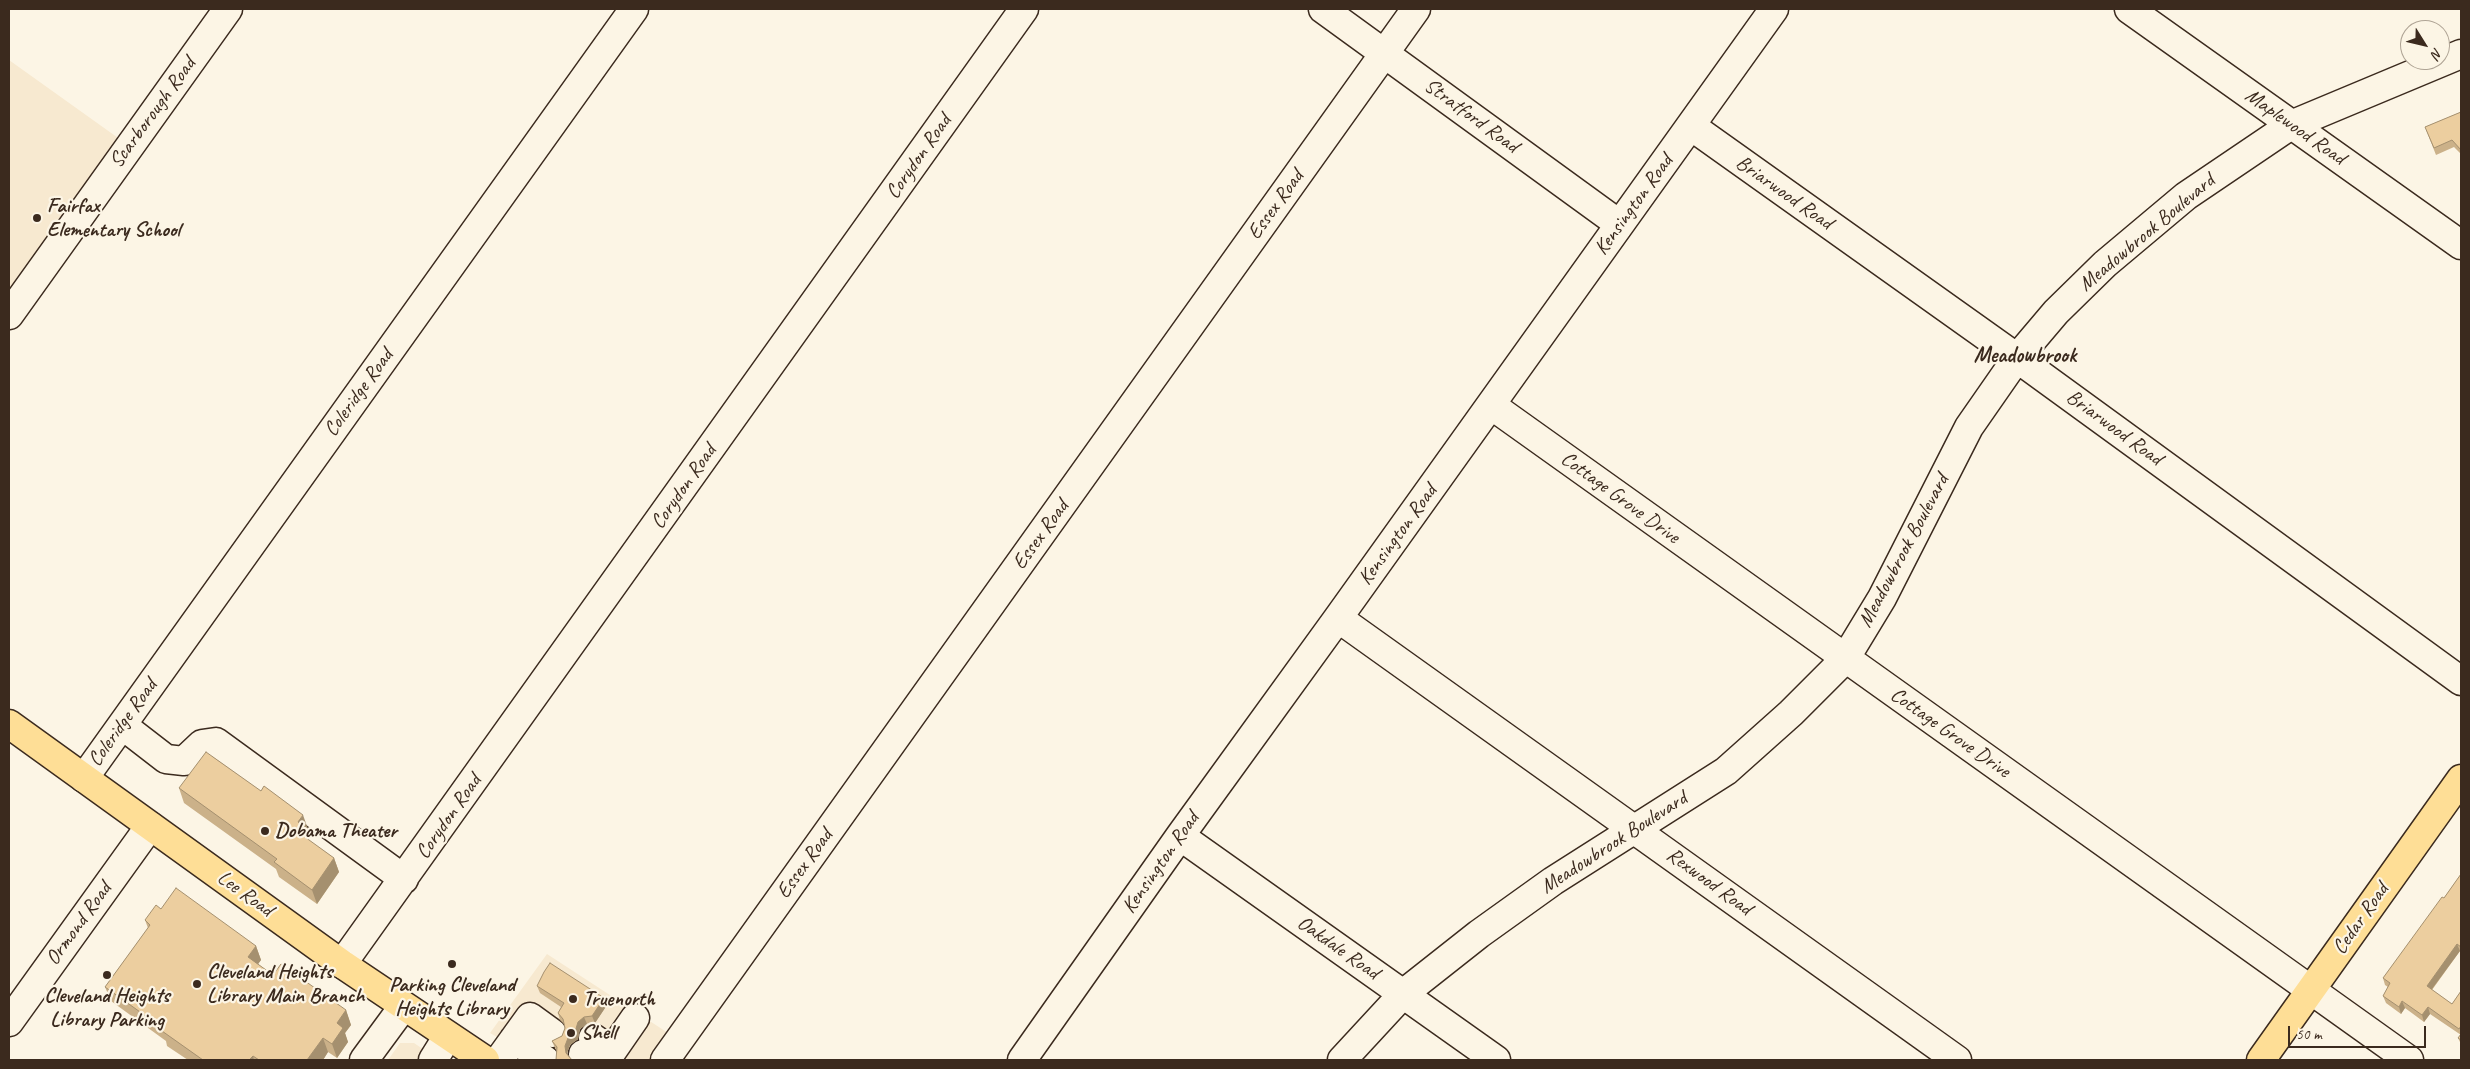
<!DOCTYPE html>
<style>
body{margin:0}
#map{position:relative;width:2470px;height:1069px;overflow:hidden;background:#fcf5e5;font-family:Caveat,sans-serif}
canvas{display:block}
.frame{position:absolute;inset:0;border:10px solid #3b2a1e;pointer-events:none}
.north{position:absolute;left:2400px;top:20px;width:50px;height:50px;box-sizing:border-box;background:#fcf5e5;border:1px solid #afa495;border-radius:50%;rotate:126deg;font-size:14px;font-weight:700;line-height:20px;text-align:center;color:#3b2a1e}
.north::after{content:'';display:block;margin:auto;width:18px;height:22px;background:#3b2a1e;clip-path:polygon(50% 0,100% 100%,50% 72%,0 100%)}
.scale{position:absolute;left:2288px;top:1026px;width:138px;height:22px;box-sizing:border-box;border:2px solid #3b2a1e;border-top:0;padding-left:6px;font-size:15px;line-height:18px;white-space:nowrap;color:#3b2a1e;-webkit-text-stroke:4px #fcf5e5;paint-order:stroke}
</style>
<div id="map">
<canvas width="2470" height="1069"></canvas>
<div class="frame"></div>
<div class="north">N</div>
<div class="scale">50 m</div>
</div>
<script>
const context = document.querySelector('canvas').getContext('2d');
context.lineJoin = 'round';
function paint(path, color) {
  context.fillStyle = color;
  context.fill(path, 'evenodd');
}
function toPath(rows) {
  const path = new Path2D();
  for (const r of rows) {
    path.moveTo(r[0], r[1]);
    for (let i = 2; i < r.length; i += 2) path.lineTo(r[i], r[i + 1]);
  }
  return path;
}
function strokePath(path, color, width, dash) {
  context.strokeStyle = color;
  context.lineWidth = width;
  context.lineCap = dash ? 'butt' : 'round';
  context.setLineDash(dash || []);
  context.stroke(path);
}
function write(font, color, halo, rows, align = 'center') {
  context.font = font + ' Caveat,sans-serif';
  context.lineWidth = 4.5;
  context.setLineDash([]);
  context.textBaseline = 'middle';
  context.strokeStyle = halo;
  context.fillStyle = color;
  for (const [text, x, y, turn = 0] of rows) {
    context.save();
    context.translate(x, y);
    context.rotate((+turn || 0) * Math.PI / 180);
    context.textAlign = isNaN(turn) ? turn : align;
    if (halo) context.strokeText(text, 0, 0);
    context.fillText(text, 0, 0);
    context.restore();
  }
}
paint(toPath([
 [9,60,121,140,9,296],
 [547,954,688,1046,682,1055,690,1060,537,1060,490,1033],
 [400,1043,414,1043,439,1060,388,1060]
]), '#f7e9d0');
const minor = toPath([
 [1323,9,1619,224],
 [2129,9,2461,245],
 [1691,126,2017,358,2461,681],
 [9,315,228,9],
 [1491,405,2409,1060],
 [1338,618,1957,1060],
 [122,725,166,759,184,761,202,744,216,742,404,879],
 [84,778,634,9],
 [1180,836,1496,1060],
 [342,964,1024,9],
 [9,1022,150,826],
 [593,1038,612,1051],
 [514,1039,545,1060],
 [583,1054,591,1060],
 [364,1060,403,1007],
 [433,1060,448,1036],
 [499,1060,530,1017,552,1033],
 [606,1060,635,1018],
 [665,1060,1416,9],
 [1022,1060,1180,836,1338,618,1774,9],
 [1342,1060,1403,994,1479,934,1553,881,1726,771,1791,713,1845,659,1882,598,1969,427,2017,358,2056,312,2105,264,2186,196,2291,125,2461,54]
]);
const major = toPath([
 [9,724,342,964,485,1060],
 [2261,1060,2461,779]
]);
strokePath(minor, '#3b2a1e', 31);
strokePath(major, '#3b2a1e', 31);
strokePath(minor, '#fcf5e5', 28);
strokePath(major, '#fede96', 28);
paint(toPath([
 [2461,112,2461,154,2454,147,2436,155,2425,127],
 [179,788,261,791,308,829,305,833,307,839,334,858,339,872,317,904,279,877,276,869,184,803],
 [2461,874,2461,952,2460,951,2432,990,2452,1004,2461,991,2461,1043,2460,1042,2458,1038,2461,1035,2430,1014,2424,1022,2405,1008,2401,1014,2386,1003,2383,996,2388,987,2385,985,2383,978,2444,898],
 [161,909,256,946,261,960,258,964,273,975,346,1010,351,1025,345,1033,348,1042,337,1058,328,1052,323,1060,188,1060,167,1046,166,1041,111,1001,105,987,148,928,145,920],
 [537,986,607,1005,595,1023,587,1024,580,1029,578,1039,570,1045,567,1053,568,1055,556,1050,555,1048,552,1041,562,1036,565,1028,564,1024,560,1020,558,1013,561,1007,540,993]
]), '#cbb189');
paint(toPath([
 [303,815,308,829,305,833,308,839,298,832,298,822],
 [334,858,339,872,317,904,312,890],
 [2457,944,2460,951,2429,993,2427,986],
 [256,946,261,960,253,971,248,957],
 [604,998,607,1005,595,1023,592,1016],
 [2402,1001,2405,1008,2401,1014,2399,1007],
 [2428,1007,2430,1014,2424,1022,2422,1015],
 [346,1010,351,1025,345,1033,348,1042,337,1058,332,1044,337,1023],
 [584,1017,587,1024,580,1029,578,1039,570,1045,567,1053,568,1060,566,1053,565,1046,568,1038,578,1022],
 [323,1038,328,1052,323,1060,307,1060],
 [253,1056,254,1060,249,1060]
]), '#a5906f');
const building = toPath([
 [2461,112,2461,150,2452,140,2434,148,2425,127,2461,112],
 [206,752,261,791,264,786,303,815,298,822,303,825,298,832,334,858,312,890,274,862,277,859,179,788,206,752],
 [2461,874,2461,947,2457,944,2427,986,2452,1004,2461,991,2461,1026,2459,1029,2428,1007,2422,1015,2402,1001,2399,1007,2383,996,2390,983,2383,978,2442,897,2444,898,2461,874],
 [176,888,256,946,248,957,273,975,281,964,346,1010,337,1023,343,1028,332,1044,323,1038,307,1060,259,1060,253,1056,249,1060,203,1060,162,1031,164,1029,105,987,150,925,145,920,156,905,161,909,176,888],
 [550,963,604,998,592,1016,584,1017,578,1022,575,1032,568,1038,565,1046,566,1053,572,1060,556,1060,557,1047,552,1041,562,1036,565,1028,563,1019,558,1013,564,1003,537,986,544,972,550,963],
 [2461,1034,2461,1040,2458,1038,2461,1034]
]);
paint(building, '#ecce9f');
strokePath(building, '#a5906f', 1);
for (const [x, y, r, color] of [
 [37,218,5,"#3b2a1e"],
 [265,831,5,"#3b2a1e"],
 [452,964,5,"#3b2a1e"],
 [107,975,5,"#3b2a1e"],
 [197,984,5,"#3b2a1e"],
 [573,999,5,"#3b2a1e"],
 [571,1033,5,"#3b2a1e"]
]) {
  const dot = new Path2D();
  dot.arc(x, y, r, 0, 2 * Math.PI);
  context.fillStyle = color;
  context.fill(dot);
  strokePath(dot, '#fcf5e5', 2);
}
write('21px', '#3b2a1e', '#fcf5e5', [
 ["Scarborough Road",153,113,-54],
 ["Stratford Road",1471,116,36],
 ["Maplewood Road",2295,127,35],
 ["Corydon Road",919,157,-55],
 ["Briarwood Road",1784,193,35],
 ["Essex Road",1276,205,-54],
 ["Kensington Road",1634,205,-54],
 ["Meadowbrook Boulevard",2147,233,-40],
 ["Coleridge Road",359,393,-54],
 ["Briarwood Road",2114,428,36],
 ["Corydon Road",684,487,-55],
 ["Cottage Grove Drive",1620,498,36],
 ["Essex Road",1041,535,-54],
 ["Kensington Road",1398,535,-54],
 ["Meadowbrook Boulevard",1904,551,-62],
 ["Coleridge Road",123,723,-54],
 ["Cottage Grove Drive",1950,733,35],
 ["Corydon Road",449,817,-55],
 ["Meadowbrook Boulevard",1614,843,-33],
 ["Kensington Road",1161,863,-55],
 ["Essex Road",805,864,-54],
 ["Rexwood Road",1709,882,36],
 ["Lee Road",245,894,36],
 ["Cedar Road",2361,919,-55],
 ["Ormond Road",79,924,-54],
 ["Oakdale Road",1338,948,35]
]);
write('bold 21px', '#3b2a1e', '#fcf5e5', [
 ["Fairfax",47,206],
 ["Elementary School",47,230],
 ["Dobama Theater",275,831],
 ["Cleveland Heights",207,972],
 ["Library Main Branch",207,996],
 ["Parking Cleveland",452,985,"center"],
 ["Heights Library",452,1009,"center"],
 ["Cleveland Heights",107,996,"center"],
 ["Library Parking",107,1020,"center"],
 ["Truenorth",583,999],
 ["Shell",581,1033]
], 'left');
write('bold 22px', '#3b2a1e', '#fcf5e5', [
 ["Meadowbrook",2025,356]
]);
</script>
